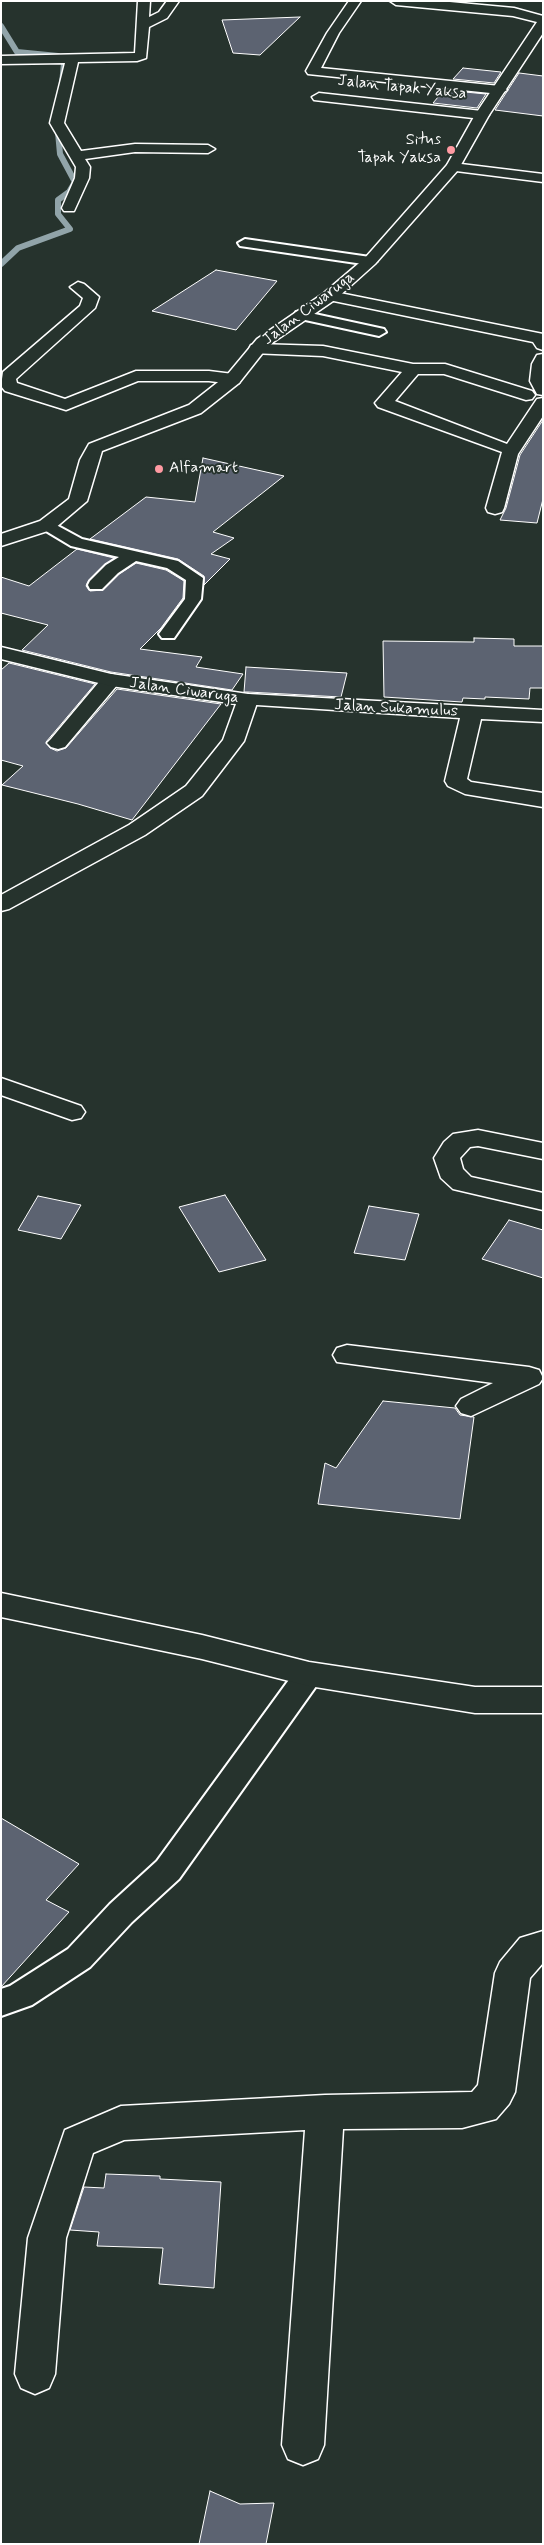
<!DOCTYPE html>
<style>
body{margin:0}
#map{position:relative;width:544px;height:2545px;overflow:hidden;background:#26332d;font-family:Mynerve,sans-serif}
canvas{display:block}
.frame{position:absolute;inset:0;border:2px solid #fff;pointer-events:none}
</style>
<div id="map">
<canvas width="544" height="2545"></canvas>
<div class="frame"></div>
</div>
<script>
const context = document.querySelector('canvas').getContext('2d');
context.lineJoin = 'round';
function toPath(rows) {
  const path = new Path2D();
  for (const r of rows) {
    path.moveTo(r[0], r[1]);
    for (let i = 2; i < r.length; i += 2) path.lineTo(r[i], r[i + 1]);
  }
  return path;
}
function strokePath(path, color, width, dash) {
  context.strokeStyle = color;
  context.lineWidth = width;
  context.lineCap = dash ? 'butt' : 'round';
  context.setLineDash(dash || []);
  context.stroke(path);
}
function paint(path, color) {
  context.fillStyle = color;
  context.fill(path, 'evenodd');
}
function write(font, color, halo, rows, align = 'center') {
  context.font = font + ' Mynerve,sans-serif';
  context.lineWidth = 4;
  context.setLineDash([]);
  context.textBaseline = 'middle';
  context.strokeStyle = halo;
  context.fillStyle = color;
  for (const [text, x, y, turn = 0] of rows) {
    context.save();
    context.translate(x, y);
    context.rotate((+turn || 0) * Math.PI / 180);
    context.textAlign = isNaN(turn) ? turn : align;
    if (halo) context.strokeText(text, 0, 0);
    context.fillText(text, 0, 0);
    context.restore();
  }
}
strokePath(toPath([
 [1,26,17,52,58,56,64,63,62,84],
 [1,264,18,248,70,229,58,214,58,200,69,192,75,182,60,154,57,121]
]), '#91a4a9', 6);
const building = toPath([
 [300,17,260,55,233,53,222,20,300,17],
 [463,68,501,72,494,83,453,79,463,68],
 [519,73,543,76,543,116,495,110,519,73],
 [444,90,486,94,477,108,433,103,444,90],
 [216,270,277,281,236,330,152,311,216,270],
 [543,420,543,499,537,523,500,520,506,508,520,455,543,420],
 [203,458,284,476,213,532,234,538,211,554,230,559,204,585,204,576,178,559,90,539,146,497,195,502,203,458],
 [77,549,114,558,89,580,86,586,90,591,103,590,119,574,136,563,166,570,184,581,183,598,161,628,140,649,202,657,196,667,243,674,232,690,111,672,22,650,48,625,1,613,1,577,29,586,77,549],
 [474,638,514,639,514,646,543,646,543,688,530,688,529,699,485,697,485,699,463,698,462,702,384,697,383,641,474,642,474,638],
 [9,663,95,684,46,742,50,748,57,751,66,748,117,689,221,704,132,820,78,804,2,785,23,766,1,760,1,670,9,663],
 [246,667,347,673,341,697,248,692,244,692,246,667],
 [225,1195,266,1260,219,1272,179,1207,225,1195],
 [38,1196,81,1205,61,1239,18,1230,38,1196],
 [369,1206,419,1214,405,1260,354,1253,369,1206],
 [509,1220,543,1230,543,1278,482,1259,509,1220],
 [383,1401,455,1408,460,1415,474,1417,460,1519,318,1504,325,1463,336,1468,383,1401],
 [1,1818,79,1864,46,1900,69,1912,1,1987,1,1818],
 [106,2174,160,2176,160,2179,221,2182,214,2288,159,2284,163,2248,97,2246,99,2232,70,2230,84,2187,104,2188,106,2174],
 [210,2491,240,2504,274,2503,266,2544,199,2544,210,2491]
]);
paint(building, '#5c6371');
strokePath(building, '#fff', 1);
const service = toPath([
 [245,239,370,257,377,261,370,265,240,246,238,243,245,239],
 [301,311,384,329,386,332,379,336,296,318,294,315,296,312,301,311],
 [47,520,82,539,178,561,203,578,201,599,174,638,162,638,159,634,185,599,186,580,167,568,136,561,118,573,102,589,90,589,88,585,90,581,106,565,119,557,71,546,41,528,39,525,41,522,47,520],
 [309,1663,319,1666,323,1674,319,1682,179,1879,132,1922,90,1967,32,2005,1,2016,1,1989,10,1986,68,1949,110,1904,157,1861,299,1666,309,1663]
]);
const minor = toPath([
 [138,1,150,1,149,17,159,12,167,1,179,1,167,18,149,27,146,58,137,61,78,62,64,123,81,151,135,144,208,145,215,149,208,153,135,152,85,159,90,167,89,178,74,211,64,211,62,208,75,178,76,167,50,123,65,63,1,64,1,56,135,53,138,1],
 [349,1,361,1,339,33,321,68,500,86,507,90,500,94,308,74,306,71,327,33,349,1],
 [319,93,482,111,489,115,482,119,314,100,312,97,319,93],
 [453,163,543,174,543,182,448,170,446,167,448,164,453,163],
 [78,282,84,284,99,297,95,308,16,379,17,383,65,399,136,371,209,371,233,374,239,375,241,379,239,383,233,384,209,381,138,381,66,410,5,391,1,386,3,372,80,306,83,298,70,287,78,282],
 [330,291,543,334,543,350,537,348,533,342,324,299,322,296,330,291],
 [257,344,323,346,413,364,445,364,532,391,535,395,532,399,526,400,444,374,418,374,395,401,507,444,537,399,543,398,543,416,518,454,504,508,502,512,495,514,488,512,486,508,502,452,378,407,375,403,402,372,323,356,251,353,249,349,251,345,257,344],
 [543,354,543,395,537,394,530,381,532,364,537,355,543,354],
 [111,674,118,676,121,680,118,684,65,747,58,749,51,747,47,743,51,739,104,676,111,674],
 [248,694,543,710,543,722,481,719,467,779,471,782,543,793,543,807,465,794,448,786,445,781,460,718,241,704,238,700,241,696,248,694],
 [1,1078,81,1106,85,1112,81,1118,72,1120,1,1095,1,1078],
 [478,1130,543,1143,543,1159,478,1146,470,1147,460,1158,463,1169,471,1177,543,1193,543,1210,453,1189,441,1178,434,1158,444,1142,453,1134,478,1130],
 [347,1345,529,1367,539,1370,543,1378,539,1384,471,1416,461,1413,456,1406,461,1399,493,1383,337,1362,333,1355,337,1348,347,1345],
 [1,1593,202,1635,309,1662,475,1687,543,1687,543,1713,475,1713,309,1686,202,1659,1,1617,1,1593],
 [543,1931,543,1963,530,1978,515,2092,509,2104,496,2119,462,2128,343,2129,324,2445,318,2459,303,2465,288,2459,282,2445,305,2130,124,2140,93,2153,66,2238,55,2374,49,2388,35,2394,21,2388,15,2374,28,2238,65,2130,121,2106,325,2095,472,2092,478,2085,495,1973,500,1962,520,1938,543,1931]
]);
const tertiary = toPath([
 [390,1,439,1,514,8,543,16,543,33,489,115,458,170,375,264,336,299,269,345,239,383,201,413,102,451,87,501,54,529,1,546,1,534,40,521,69,499,80,460,89,444,189,405,227,375,257,339,324,293,365,258,447,165,475,115,537,22,513,16,396,5,390,1],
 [1,647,111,674,248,694,255,696,258,700,244,741,202,796,145,835,9,909,1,911,1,895,129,825,186,786,223,740,236,704,111,686,1,659,1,647]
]);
strokePath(service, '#fff', 4);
strokePath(minor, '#fff', 3);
strokePath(tertiary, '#fff', 3);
paint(service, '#26332d');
paint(minor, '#26332d');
paint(tertiary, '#26332d');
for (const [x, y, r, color] of [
 [451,150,5,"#ff9aa2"],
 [159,469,5,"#ff9aa2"]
]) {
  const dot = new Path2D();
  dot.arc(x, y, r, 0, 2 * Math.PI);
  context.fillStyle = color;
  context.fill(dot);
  strokePath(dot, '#26332d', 2);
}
write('16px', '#fff', '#26332d', [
 ["Jalan Tapak Yaksa",402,88,6],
 ["Jalan Ciwaruga",309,309,-37],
 ["Jalan Ciwaruga",184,691,8],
 ["Jalan Sukamulus",396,709,3]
]);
write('16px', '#fff', '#26332d', [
 ["Situs",441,141],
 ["Tapak Yaksa",441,159],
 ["Alfamart",169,469,"left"]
], 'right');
</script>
